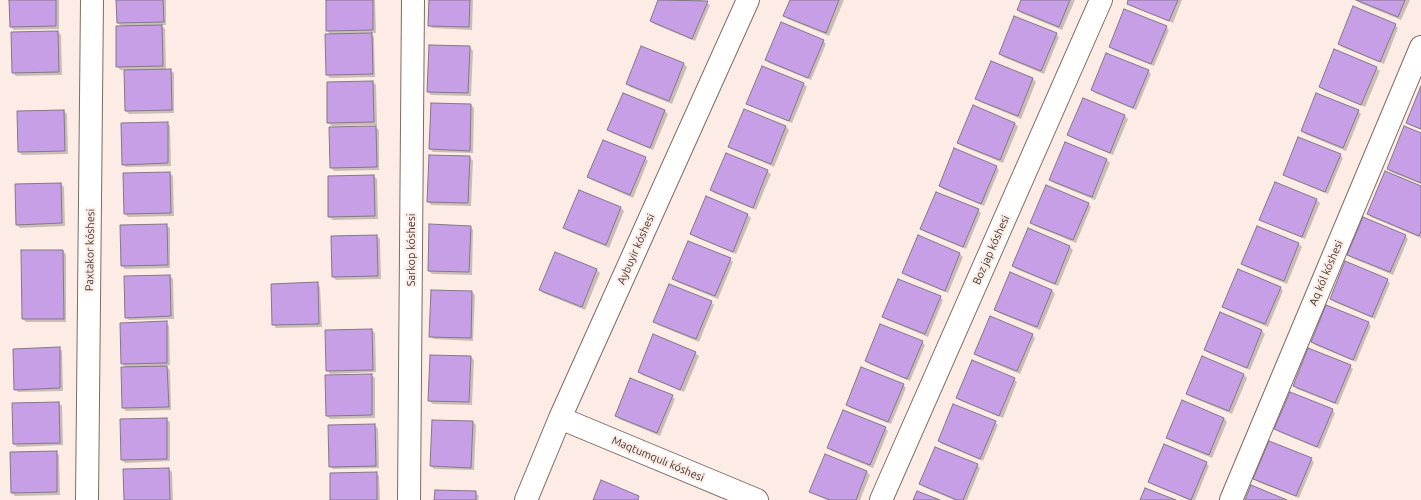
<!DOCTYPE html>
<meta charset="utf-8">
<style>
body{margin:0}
canvas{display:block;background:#fdece5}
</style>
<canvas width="1421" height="500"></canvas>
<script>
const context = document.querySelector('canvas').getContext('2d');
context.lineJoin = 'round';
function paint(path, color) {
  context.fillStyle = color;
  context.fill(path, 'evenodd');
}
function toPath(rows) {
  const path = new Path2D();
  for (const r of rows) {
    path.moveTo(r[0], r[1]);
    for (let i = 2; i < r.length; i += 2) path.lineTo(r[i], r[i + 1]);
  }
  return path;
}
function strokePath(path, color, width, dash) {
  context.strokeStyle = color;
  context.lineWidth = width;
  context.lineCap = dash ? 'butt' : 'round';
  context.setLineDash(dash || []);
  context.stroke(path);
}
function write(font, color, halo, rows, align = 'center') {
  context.font = font + ' Ubuntu,sans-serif';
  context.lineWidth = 4;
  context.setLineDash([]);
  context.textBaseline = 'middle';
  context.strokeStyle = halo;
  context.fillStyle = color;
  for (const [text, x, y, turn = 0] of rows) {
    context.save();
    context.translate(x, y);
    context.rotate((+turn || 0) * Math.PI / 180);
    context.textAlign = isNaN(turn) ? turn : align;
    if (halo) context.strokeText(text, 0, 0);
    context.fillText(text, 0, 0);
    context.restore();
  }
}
paint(toPath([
 [10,0,59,0,59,29,14,30,11,27],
 [117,0,166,0,166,25,161,25,165,29,166,70,170,70,174,73,174,113,129,114,126,111,125,70,120,70,117,66,122,27,118,23],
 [327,0,375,0,376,33,371,33,374,37,375,77,330,78,327,75,331,35,327,31],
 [430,0,473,0,472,30,432,28,429,25],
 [659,0,702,0,710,5,695,41,654,24,651,21],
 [791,0,844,0,829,36,788,19,784,16],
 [1022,0,1075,0,1062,30,1021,13,1018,10],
 [1129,0,1182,0,1173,23,1131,6,1128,3],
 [1357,0,1410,0,1401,20,1360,3],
 [1395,25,1398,28,1384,64,1342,47,1339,44],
 [1166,27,1169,30,1154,66,1113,50,1110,46],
 [58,32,61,35,62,75,16,76,13,73],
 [1056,34,1059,37,1044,74,1003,57,1000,53],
 [823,41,826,44,811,80,769,63,766,60],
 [470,47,473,51,471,96,431,95,428,92],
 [642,47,684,64,687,67,672,104,630,87,627,83],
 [991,62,1033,79,1036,82,1021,119,980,102,976,98],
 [763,67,804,84,807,87,792,123,751,106,747,103],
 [1376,68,1380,71,1365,107,1323,90,1320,87],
 [1148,71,1151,74,1136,110,1095,93,1092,90],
 [373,82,376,85,377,125,332,126,328,123],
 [1421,88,1421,130,1410,125,1407,122],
 [623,94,665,111,668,114,653,150,612,133,609,130],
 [1083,99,1125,116,1128,119,1113,155,1072,138,1068,135],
 [432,104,471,105,474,108,473,153,433,152,430,149],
 [744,110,786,127,789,130,774,167,732,149,729,146],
 [64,111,67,114,68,154,22,155,19,152],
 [1358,111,1361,114,1346,151,1305,134,1302,130],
 [167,123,170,126,171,166,126,167,123,164],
 [1015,123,1018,127,1003,163,962,146,959,143],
 [375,127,379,130,379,170,334,171,331,168],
 [1421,134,1421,184,1391,172,1388,169],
 [1065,143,1107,160,1110,163,1095,200,1054,183,1050,180],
 [1340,155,1343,158,1328,194,1287,177,1284,174],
 [470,157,473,161,471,206,431,205,428,201],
 [645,158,648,161,633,198,592,180,588,177],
 [996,167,999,170,984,206,943,189,940,186],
 [767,171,771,174,756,210,714,193,711,190],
 [170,173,173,176,174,216,128,217,125,214],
 [374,176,377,179,378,219,333,220,329,217],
 [1275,183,1317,200,1320,203,1305,239,1264,222,1260,219],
 [61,184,64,187,65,226,20,228,16,224],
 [1421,187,1421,238,1371,217,1368,213],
 [579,191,621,208,624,211,609,248,568,231,564,228],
 [706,198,748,215,751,218,736,254,695,237,692,234],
 [1088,203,1091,207,1076,243,1035,226,1032,223],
 [978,210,981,213,966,249,925,232,921,229],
 [166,225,170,228,170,268,125,269,122,266],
 [470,227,473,230,472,275,432,274,429,271],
 [1257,227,1299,244,1302,247,1287,284,1246,267,1242,264],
 [1028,230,1070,247,1073,250,1058,286,1016,269,1013,266],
 [1405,235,1408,239,1393,275,1352,258,1349,255],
 [377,236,380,239,381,279,336,280,333,277,332,237],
 [62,251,66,254,66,322,26,322,23,319],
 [555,253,597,270,600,273,585,310,543,293,540,289],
 [960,254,963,257,948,293,907,276,903,273],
 [730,259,733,262,718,299,677,282,673,278],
 [170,276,173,279,174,319,129,320,126,317,125,277],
 [1387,280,1390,283,1375,319,1334,302,1331,299],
 [317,283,320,287,322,327,276,328,273,324],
 [1280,287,1283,291,1268,327,1227,310,1224,307],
 [1052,290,1055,294,1040,330,999,313,995,310],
 [472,292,475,295,473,341,434,339,430,336],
 [940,297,943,300,928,337,887,320,884,317],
 [711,302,714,305,699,342,658,325,655,322],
 [1220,314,1262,331,1265,334,1250,370,1209,353,1205,350],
 [166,322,169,326,170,365,165,365,170,370,171,410,126,411,123,408,122,368,126,368,122,363],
 [1368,323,1371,326,1356,362,1315,345,1312,342],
 [372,330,375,333,376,372,330,374,327,370],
 [1032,335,1035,338,1020,374,979,357,975,354],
 [922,342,925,345,910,381,869,364,866,361],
 [59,348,62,351,63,391,18,392,15,389],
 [695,353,699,356,684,392,642,375,639,372],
 [471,357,474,360,472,405,433,404,429,401],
 [1350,366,1353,369,1338,405,1297,389,1294,386],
 [371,375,375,378,375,418,330,419,327,416],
 [1244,375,1247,378,1232,414,1191,397,1187,394],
 [1014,379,1017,382,1003,418,961,401,958,398],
 [903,385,906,388,891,424,850,408,847,404],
 [672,396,675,399,660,436,619,419,616,415],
 [59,403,62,406,63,445,17,447,14,444],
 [1332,410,1335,413,1320,449,1279,432,1276,429],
 [1224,418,1227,422,1212,458,1171,441,1168,438],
 [166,419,170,422,170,461,125,463,122,460],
 [433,421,473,422,476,425,474,470,434,469,431,466],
 [995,422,998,425,983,461,942,444,939,441],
 [375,425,378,429,379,468,333,469,330,466],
 [885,428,888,431,873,468,832,451,829,447],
 [56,452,59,455,60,495,15,496,12,493],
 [825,455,867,472,870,475,860,500,827,500,814,494,811,491],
 [1311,459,1314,462,1299,498,1258,482,1255,478],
 [1206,463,1209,466,1195,500,1189,500,1153,485,1150,482],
 [977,465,980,468,967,500,954,500,924,487,921,484],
 [169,469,172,472,173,500,125,500,124,470],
 [376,473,379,476,380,500,331,500],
 [475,492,479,496,478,500,435,500]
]), '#0003');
const building = toPath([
 [9,0,56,0,56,26,10,27,9,0],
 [116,0,163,0,164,22,117,23,116,0],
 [326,0,373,0,373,30,326,31,326,0],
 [429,0,470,0,469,27,428,26,429,0],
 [658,0,708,1,692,39,650,21,658,0],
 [790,0,839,0,826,33,783,16,790,0],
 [1021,0,1070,0,1059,27,1017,10,1021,0],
 [1128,0,1178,0,1169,21,1127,4,1128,0],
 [1356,0,1405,0,1398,17,1356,0],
 [1353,6,1396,24,1380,62,1338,44,1353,6],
 [1124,9,1167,26,1151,64,1109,47,1124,9],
 [1014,16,1057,33,1041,71,999,54,1014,16],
 [781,22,824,40,808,78,765,60,781,22],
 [162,25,163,66,116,67,116,26,162,25],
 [58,31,59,72,12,73,11,32,58,31],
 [372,33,373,74,326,75,325,34,372,33],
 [429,45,470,46,468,93,427,92,429,45],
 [641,46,684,63,669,101,626,84,641,46],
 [1334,49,1377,67,1361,105,1319,87,1334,49],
 [1106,53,1149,70,1133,108,1091,90,1106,53],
 [991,61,1033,78,1018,116,975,99,991,61],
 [762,66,804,83,789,121,746,104,762,66],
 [171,69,172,110,125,111,124,70,171,69],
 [373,81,374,122,327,123,327,82,373,81],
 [1421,86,1421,129,1406,123,1421,86],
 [623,93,665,110,650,148,607,130,623,93],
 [1316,93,1359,110,1343,148,1301,131,1316,93],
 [1083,98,1125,115,1110,153,1067,135,1083,98],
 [431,103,471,104,470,151,429,149,431,103],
 [973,105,1015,123,1000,160,957,143,973,105],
 [744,109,786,126,771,164,728,147,744,109],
 [64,110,65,151,18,152,17,111,64,110],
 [168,122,168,163,122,165,121,123,168,122],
 [376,126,377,167,330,168,329,127,376,126],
 [1404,126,1421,133,1421,183,1387,169,1404,126],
 [1298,137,1341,154,1325,192,1283,175,1298,137],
 [603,140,646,157,630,195,587,177,603,140],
 [1065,142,1107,159,1092,197,1049,180,1065,142],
 [954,148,997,166,981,204,939,186,954,148],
 [726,153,768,170,753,208,710,190,726,153],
 [429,155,470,156,468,203,427,202,429,155],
 [1385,171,1421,186,1421,231,1419,236,1367,214,1385,171],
 [170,172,171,213,124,214,123,173,170,172],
 [374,175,375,216,328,217,328,176,374,175],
 [1275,182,1317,199,1302,237,1259,220,1275,182],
 [61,183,62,223,16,225,15,184,61,183],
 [1046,185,1089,203,1073,240,1030,223,1046,185],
 [579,190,621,207,606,245,563,228,579,190],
 [936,192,979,209,963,247,920,229,936,192],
 [706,196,748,214,733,252,690,234,706,196],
 [1363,217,1406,235,1390,272,1347,255,1363,217],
 [167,224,168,265,121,266,120,225,167,224],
 [429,224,471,226,469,272,428,271,429,224],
 [1257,226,1299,243,1284,281,1241,264,1257,226],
 [1028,228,1070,246,1055,284,1012,266,1028,228],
 [377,235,378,276,332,277,331,236,377,235],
 [918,235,960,253,945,291,902,273,918,235],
 [688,241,731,258,715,296,672,279,688,241],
 [21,250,63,250,64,319,22,319,21,250],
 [555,252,597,269,582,307,539,290,555,252],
 [1345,261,1388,279,1372,317,1330,299,1345,261],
 [1238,269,1281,287,1265,324,1222,307,1238,269],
 [1010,272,1052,290,1037,327,994,310,1010,272],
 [170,275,171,316,125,318,124,276,170,275],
 [898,279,941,296,925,334,882,317,898,279],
 [318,282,319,324,272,325,271,284,318,282],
 [669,284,712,301,696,339,653,322,669,284],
 [431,290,472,291,471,338,429,337,431,290],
 [1326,305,1369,322,1353,360,1311,342,1326,305],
 [1220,312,1262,330,1247,368,1204,350,1220,312],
 [990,316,1033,334,1017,371,974,354,990,316],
 [167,321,167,363,121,364,120,323,167,321],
 [880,324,923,341,907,379,865,361,880,324],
 [372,329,373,370,326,371,325,330,372,329],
 [653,334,696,352,680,390,638,372,653,334],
 [60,347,60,388,14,390,13,349,60,347],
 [1308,348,1351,365,1335,403,1293,386,1308,348],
 [430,355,471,356,469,402,428,401,430,355],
 [1202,356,1244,374,1229,411,1186,394,1202,356],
 [972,360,1015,378,999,416,956,398,972,360],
 [167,366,169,407,122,408,121,367,167,366],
 [861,367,904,384,888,422,846,405,861,367],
 [372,374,372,415,326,416,325,375,372,374],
 [630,378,673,395,657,433,615,416,630,378],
 [1290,392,1333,409,1317,447,1274,429,1290,392],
 [1182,400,1224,418,1209,455,1166,438,1182,400],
 [59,402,60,443,13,444,12,403,59,402],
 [953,404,996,421,980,459,938,441,953,404],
 [843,410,886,427,870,465,827,448,843,410],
 [167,418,167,459,121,460,120,419,167,418],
 [432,420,473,421,471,468,430,466,432,420],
 [375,424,376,466,329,467,328,425,375,424],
 [1269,441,1312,458,1296,496,1253,479,1269,441],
 [1164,444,1207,462,1191,500,1148,482,1164,444],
 [935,447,978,464,963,500,957,500,919,484,935,447],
 [57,451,57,492,11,493,10,452,57,451],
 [825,454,867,471,856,500,830,500,809,492,825,454],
 [169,468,170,500,124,500,123,469,169,468],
 [377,472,377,500,330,500,330,473,377,472],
 [601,480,639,496,638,500,593,500,601,480],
 [1251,485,1287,500,1245,500,1251,485],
 [1145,488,1176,500,1140,500,1145,488],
 [435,490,476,491,476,500,434,500,435,490],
 [917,491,940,500,913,500,917,491]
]);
paint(building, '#c79fe7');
strokePath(building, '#817888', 1);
const minor = toPath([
 [560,418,757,500],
 [87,500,92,0],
 [409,500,413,0],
 [526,500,560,418,748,0],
 [881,500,1101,0],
 [1231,500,1421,47]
]);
strokePath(minor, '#7e6c63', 24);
strokePath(minor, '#fff', 22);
write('11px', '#3f3733', '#fdece5', [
 ["Aybuyir kóshesi",636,249,-66],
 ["Paxtakor kóshesi",90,250,-89],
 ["Sarkop kóshesi",411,250,-90],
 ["Boz jap kóshesi",991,250,-66],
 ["Aq kól kóshesi",1326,273,-67],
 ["Maqtumqulı kóshesi",658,459,23]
]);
</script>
